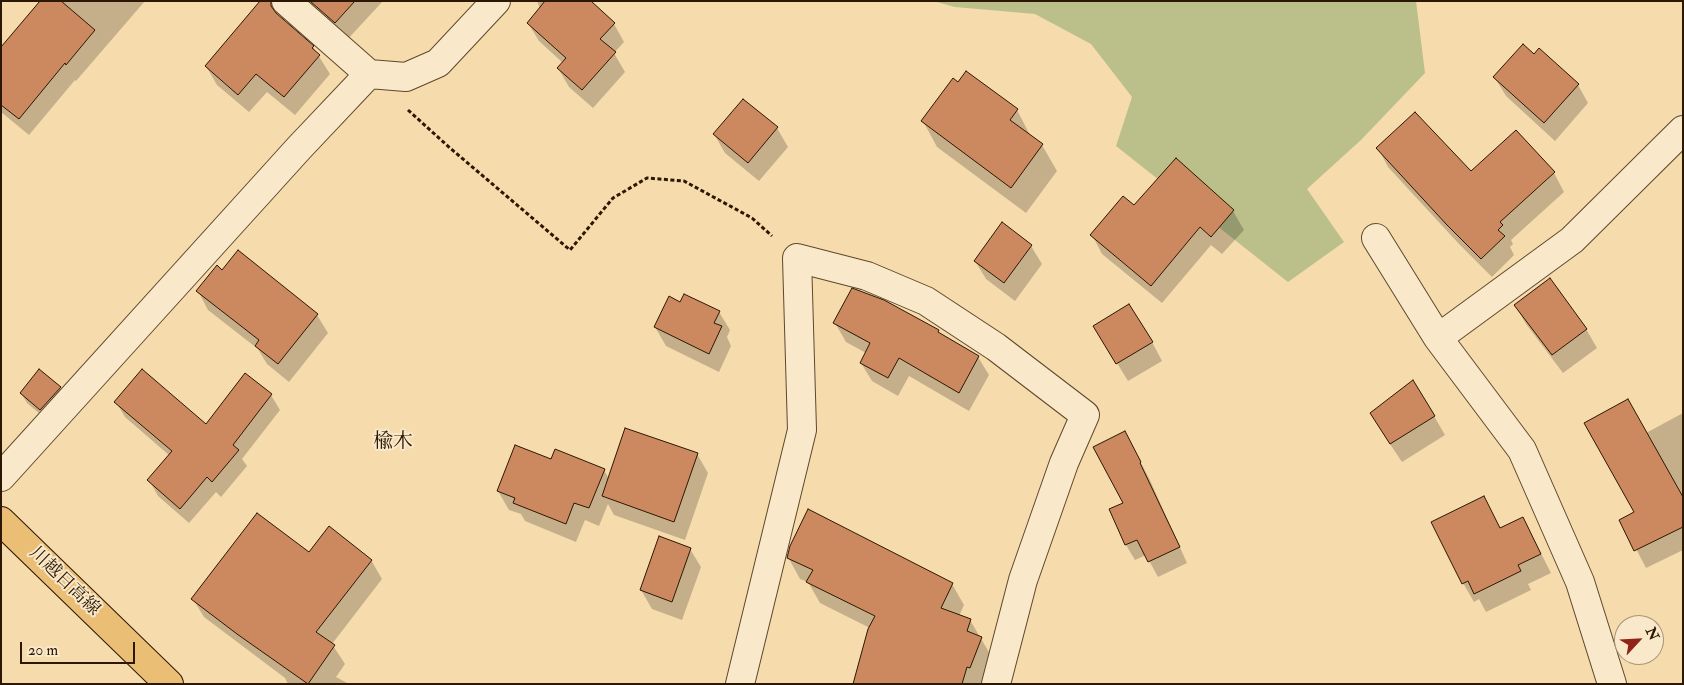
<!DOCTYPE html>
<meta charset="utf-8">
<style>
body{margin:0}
#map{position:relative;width:1684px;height:685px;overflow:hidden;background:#f6dbad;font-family:"IM FELL Double Pica",serif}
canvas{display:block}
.frame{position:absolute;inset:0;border:2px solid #2b1702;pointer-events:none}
.north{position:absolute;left:1614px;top:615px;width:50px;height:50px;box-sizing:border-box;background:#f9e8ca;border:1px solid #a7947a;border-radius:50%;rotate:65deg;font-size:14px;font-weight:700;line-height:20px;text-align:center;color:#2b1702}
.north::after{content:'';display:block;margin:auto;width:18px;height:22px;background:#8f2418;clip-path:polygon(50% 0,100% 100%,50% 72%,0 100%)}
.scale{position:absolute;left:20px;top:642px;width:115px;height:22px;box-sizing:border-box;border:2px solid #2b1702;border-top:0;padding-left:6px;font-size:15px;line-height:18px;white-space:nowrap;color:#2b1702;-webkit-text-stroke:4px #f9e8ca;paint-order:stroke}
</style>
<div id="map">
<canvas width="1684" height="685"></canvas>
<div class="frame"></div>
<div class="north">N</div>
<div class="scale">20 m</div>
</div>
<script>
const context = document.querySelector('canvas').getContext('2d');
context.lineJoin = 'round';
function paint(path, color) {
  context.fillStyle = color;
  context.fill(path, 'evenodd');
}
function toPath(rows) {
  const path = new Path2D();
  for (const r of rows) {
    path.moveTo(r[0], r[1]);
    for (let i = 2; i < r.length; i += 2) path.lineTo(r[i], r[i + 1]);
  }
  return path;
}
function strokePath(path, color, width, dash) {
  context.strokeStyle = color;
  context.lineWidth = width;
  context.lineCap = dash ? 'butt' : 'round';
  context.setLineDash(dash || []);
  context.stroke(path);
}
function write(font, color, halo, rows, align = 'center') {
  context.font = font + ' "IM FELL Double Pica","Noto Serif JP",serif';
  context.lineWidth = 4;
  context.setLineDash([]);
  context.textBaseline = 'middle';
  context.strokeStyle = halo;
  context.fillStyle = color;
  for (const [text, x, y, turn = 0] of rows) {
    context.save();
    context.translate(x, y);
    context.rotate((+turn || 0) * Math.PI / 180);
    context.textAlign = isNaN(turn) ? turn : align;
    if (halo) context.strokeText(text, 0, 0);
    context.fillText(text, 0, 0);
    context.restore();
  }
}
paint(toPath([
 [933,1,1416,1,1425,73,1361,140,1307,189,1344,242,1288,282,1116,146,1132,97,1091,44,1035,14,955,7]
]), '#bbc08a');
paint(toPath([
 [42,1,145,1,76,81,75,80,29,135,1,112,1,62],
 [295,1,383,1,346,41],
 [537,1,589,1,614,24,624,42,614,53,625,72,593,108,569,87,558,68,563,63,539,41,528,23,540,9],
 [271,3,279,17,313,47,330,74,295,115,267,92,249,112,217,85,206,66],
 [1535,56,1578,85,1588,103,1555,141,1506,96,1495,78],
 [1017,110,1031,137,1042,145,1057,171,1026,213,937,147,923,121],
 [777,128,788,147,759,181,725,153,714,134],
 [1378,148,1471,173,1554,173,1564,192,1511,240,1513,244,1510,247,1514,255,1492,277,1459,244,1388,167],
 [1176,160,1233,211,1244,230,1222,254,1211,245,1162,303,1102,254,1092,235,1134,206],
 [1031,246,1042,264,1015,301,986,279,975,261],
 [223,272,317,315,328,333,289,382,267,364,258,349,208,310,198,291],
 [680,303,719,312,730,330,727,337,731,346,719,372,666,346,655,327],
 [1515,305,1586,329,1597,348,1563,373,1526,324],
 [835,323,938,331,941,335,978,357,989,375,969,411,909,376,898,396,872,381,861,363,866,353,846,342],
 [1152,342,1162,361,1128,381,1106,345],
 [40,371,60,388,66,398,46,419,27,403,21,393],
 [271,395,280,410,242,459,247,466,221,497,216,492,189,523,158,496,149,480,170,456,125,417,116,402,206,426],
 [1683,413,1683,550,1646,568,1621,520,1636,513,1646,433],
 [1434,416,1445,435,1402,462,1382,432],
 [1133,448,1149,478,1187,563,1158,577,1146,555,1135,560,1126,545,1111,510,1124,504],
 [697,454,708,473,685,540,614,515,608,504,599,526,585,520,576,542,525,521,521,514,509,510,498,491,552,461,604,470,609,479],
 [1483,498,1500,529,1523,518,1551,573,1528,584,1531,590,1486,612,1479,599,1474,602,1463,583],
 [659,538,690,549,701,567,682,620,652,609,641,590],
 [309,554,371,560,382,579,332,644,345,664,336,677,349,684,288,684,285,678,204,617,193,599],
 [788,557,952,584,964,605,959,616,970,620,993,659,984,684,854,684,870,628,820,603,808,582,800,579]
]), '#0003');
const building = toPath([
 [40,1,61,1,95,30,66,65,65,63,19,119,1,105,1,47,40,1],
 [260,1,271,1,271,6,276,13,314,46,312,48,320,55,284,97,256,74,238,95,205,66,260,1],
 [310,1,355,1,335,23,310,1],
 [545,1,591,1,615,23,600,39,616,52,582,90,557,68,566,58,527,23,545,1],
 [1523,44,1534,54,1539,48,1579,84,1544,123,1493,77,1523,44],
 [966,71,1018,109,1010,120,1043,144,1011,188,921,121,953,78,958,82,966,71],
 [743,99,778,127,748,163,713,134,743,99],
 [1415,112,1471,171,1516,130,1555,172,1500,222,1503,225,1498,230,1505,236,1481,259,1447,225,1376,148,1415,112],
 [1176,158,1234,210,1211,237,1200,227,1151,286,1090,235,1123,196,1134,205,1176,158],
 [1002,222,1032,245,1004,283,974,261,1002,222],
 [238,250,318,314,278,364,255,346,259,340,196,291,217,265,222,270,238,250],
 [1550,278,1587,329,1552,355,1514,305,1550,278],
 [852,288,884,300,939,330,938,332,979,356,959,393,899,358,888,378,860,363,870,343,833,323,852,288],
 [684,294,720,311,714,323,722,326,709,354,654,327,669,296,680,302,684,294],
 [1129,304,1153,342,1116,364,1093,326,1129,304],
 [39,369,61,387,40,410,20,393,39,369],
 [142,369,206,424,245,373,272,394,233,445,239,450,212,482,207,477,180,509,147,480,172,451,114,402,142,369],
 [1413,380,1435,416,1390,444,1370,413,1413,380],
 [1628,399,1683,497,1683,527,1634,551,1619,520,1634,512,1584,423,1628,399],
 [625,428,698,453,674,522,602,496,625,428],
 [1125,431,1141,462,1140,463,1180,547,1148,562,1137,540,1125,545,1109,509,1123,503,1093,447,1125,431],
 [515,445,551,459,555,449,605,469,589,508,574,503,566,524,513,503,515,498,497,491,515,445],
 [1484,496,1500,528,1523,517,1541,554,1518,565,1521,571,1474,594,1468,581,1462,584,1431,522,1484,496],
 [808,509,953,583,941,608,971,619,967,631,982,637,970,668,967,667,962,684,853,684,868,629,875,616,806,582,813,570,787,558,790,546,808,509],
 [257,513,309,552,329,526,372,560,316,632,335,645,308,684,237,634,191,599,257,513],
 [659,536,691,548,672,602,640,590,659,536]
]);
paint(building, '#cc885f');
strokePath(building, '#2b1702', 1);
const minor = toPath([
 [369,74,406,77,438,63,496,1],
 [1376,238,1438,338,1522,450,1580,582,1612,684],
 [1438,338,1572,240,1683,130],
 [1,477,299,148,369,74,286,1],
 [740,684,802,430,797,258,867,276,926,301,996,347,1085,415,1064,463,1023,580,996,684]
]);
const major = toPath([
 [1,521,169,684]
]);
strokePath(minor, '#5e482d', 30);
strokePath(major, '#2b1702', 30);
strokePath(toPath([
 [408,110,450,148,570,250,613,198,647,178,684,181,752,218,772,236]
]), '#2b1702', 3, [4, 2.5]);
strokePath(minor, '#f9e8ca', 28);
strokePath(major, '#ebbe76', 28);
write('18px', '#2b1702', '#f9e8ca', [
 ["川越日高線",64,582,44]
]);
write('20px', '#2b1702', '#f9e8ca', [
 ["楡木",393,443]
]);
</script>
